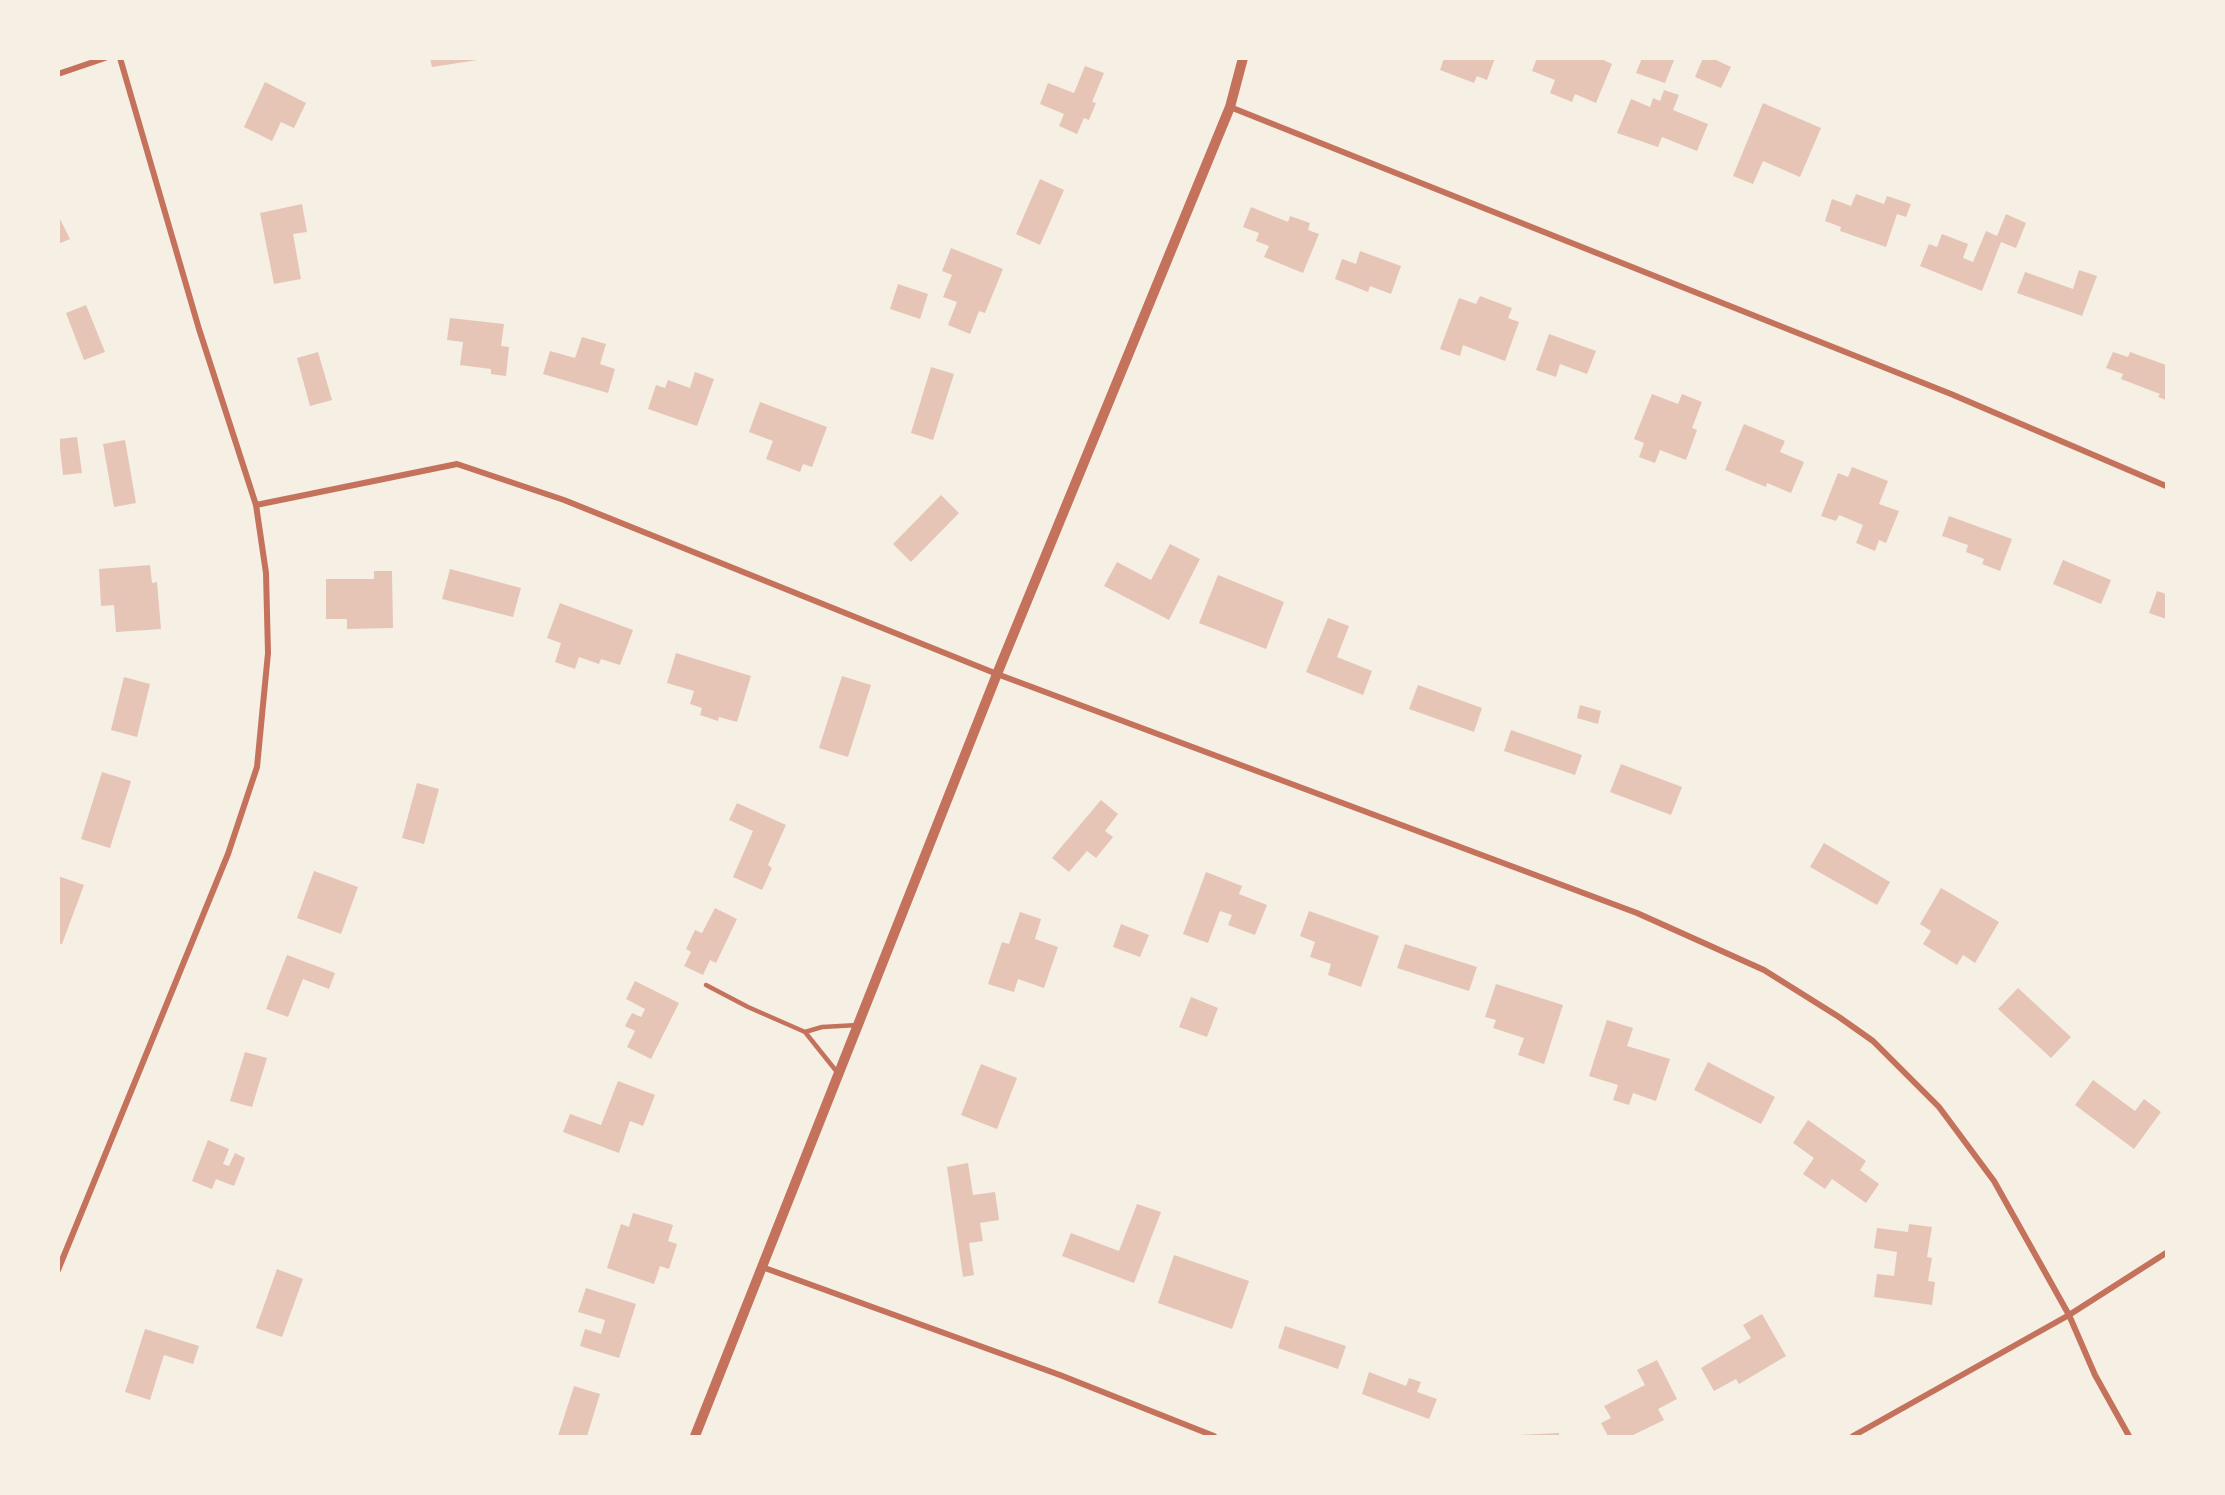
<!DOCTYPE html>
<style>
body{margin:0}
#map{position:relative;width:2225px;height:1495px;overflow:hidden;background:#f6efe4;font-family:"DM Sans",sans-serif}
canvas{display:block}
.frame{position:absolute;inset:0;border:60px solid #f6efe4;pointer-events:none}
</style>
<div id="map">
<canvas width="2225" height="1495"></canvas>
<div class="frame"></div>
</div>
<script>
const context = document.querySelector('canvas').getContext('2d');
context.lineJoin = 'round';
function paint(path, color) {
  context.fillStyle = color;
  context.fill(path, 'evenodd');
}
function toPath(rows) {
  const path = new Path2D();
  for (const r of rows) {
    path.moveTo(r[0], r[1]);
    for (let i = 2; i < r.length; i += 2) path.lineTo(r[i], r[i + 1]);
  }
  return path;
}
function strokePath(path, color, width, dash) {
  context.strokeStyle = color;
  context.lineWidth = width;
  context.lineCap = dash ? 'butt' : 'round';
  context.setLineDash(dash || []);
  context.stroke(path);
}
paint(toPath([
 [430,58,478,58,478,60,432,67],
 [1444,58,1495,58,1487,80,1477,76,1474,83,1440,70],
 [1537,58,1599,58,1612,64,1596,103,1575,94,1572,102,1550,93,1555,80,1532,71],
 [1642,58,1669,58,1674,60,1665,83,1636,73],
 [1703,58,1712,58,1731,67,1721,88,1695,77],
 [1085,66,1104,73,1092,102,1096,103,1089,120,1084,118,1077,134,1059,126,1064,114,1040,104,1048,83,1074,93],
 [265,82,306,103,294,128,281,122,272,141,244,127],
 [1664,90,1679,95,1673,110,1708,124,1697,151,1662,137,1658,147,1617,133,1631,99,1650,107,1653,98,1660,101],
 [1763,103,1821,128,1800,177,1763,161,1753,184,1733,176],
 [1040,179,1064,190,1040,245,1016,234],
 [1856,194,1884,204,1887,196,1911,204,1906,217,1897,214,1886,247,1840,231,1841,227,1825,221,1832,199,1851,206],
 [302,204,307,232,293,234,301,279,274,284,260,213],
 [1251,207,1288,222,1290,216,1310,223,1308,230,1319,234,1303,273,1264,257,1269,246,1256,241,1259,233,1243,227],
 [2006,214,2026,223,2016,248,2001,242,1982,291,1920,266,1929,244,1937,247,1942,234,1968,244,1963,258,1973,262,1986,231,1997,236],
 [58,215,70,239,58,244],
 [951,248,1003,269,985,313,979,311,970,334,948,325,957,302,943,297,952,275,942,271],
 [1360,251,1401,266,1391,294,1370,286,1368,292,1335,279,1342,259,1356,264],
 [2079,270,2097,276,2082,316,2017,293,2025,272,2073,289],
 [898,284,928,294,920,319,890,309],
 [1480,296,1512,308,1508,318,1519,322,1505,361,1463,345,1460,356,1440,349,1459,298,1476,304],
 [86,305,105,352,84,360,66,313],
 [450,318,504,324,501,346,509,347,506,376,491,374,491,369,460,365,463,342,447,340],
 [1549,334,1596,351,1587,374,1560,364,1556,377,1536,370],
 [582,337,606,344,600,364,615,369,608,393,543,374,550,351,575,358],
 [318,352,332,400,310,406,297,358],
 [2113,352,2128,357,2130,352,2166,365,2166,400,2158,397,2160,394,2121,379,2123,374,2106,368],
 [931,367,954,374,933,440,911,433],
 [695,372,714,379,697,426,648,409,656,385,665,388,668,380,690,388],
 [1652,394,1678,404,1682,394,1702,402,1692,428,1697,430,1686,460,1660,450,1655,463,1639,457,1644,443,1634,439],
 [760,402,827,427,812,467,803,464,800,472,766,459,773,441,749,432],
 [1744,424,1785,441,1780,452,1804,462,1791,493,1767,483,1766,487,1725,470],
 [77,437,82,473,63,475,59,439],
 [125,440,136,503,114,507,103,444],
 [1852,467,1888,481,1879,504,1899,511,1886,543,1879,540,1875,551,1856,543,1863,525,1839,515,1836,521,1821,516,1838,473,1848,477],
 [941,495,959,513,911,562,893,544],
 [1949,516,2012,539,2000,571,1982,564,1984,559,1966,552,1968,545,1942,536],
 [1170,544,1200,559,1169,620,1104,586,1117,562,1151,580],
 [2063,560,2111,580,2101,604,2053,584],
 [150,565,152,583,157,582,161,629,116,632,114,605,101,606,99,569],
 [450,569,521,588,513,617,442,599],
 [374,571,392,571,393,628,347,629,347,619,326,619,326,579,374,579],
 [1218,575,1284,602,1266,649,1199,623],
 [2157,591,2166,594,2166,619,2149,613],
 [560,603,633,630,620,665,601,659,599,664,579,657,575,669,555,662,561,643,547,638],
 [1328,618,1349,626,1337,657,1372,671,1363,695,1306,672],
 [676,653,751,676,737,722,719,717,718,721,700,715,702,708,690,704,694,691,667,683],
 [842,676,871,685,848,757,819,748],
 [124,677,150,684,137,737,111,730],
 [1418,685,1482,708,1474,732,1409,709],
 [1580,705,1601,711,1598,724,1577,718],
 [1511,730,1582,755,1575,775,1504,751],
 [1621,764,1682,787,1671,815,1610,792],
 [102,772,131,781,110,848,81,839],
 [417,783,439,789,424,844,402,838],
 [1101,800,1118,814,1105,831,1113,837,1096,858,1087,851,1069,872,1052,858],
 [737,803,786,825,768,865,772,868,762,890,733,877,753,831,729,820],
 [1824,843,1890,882,1877,905,1810,867],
 [314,871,358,887,341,934,297,918],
 [1206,872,1242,886,1239,894,1267,905,1255,935,1228,925,1232,915,1220,911,1208,943,1183,934],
 [58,876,84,885,62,944,58,943],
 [1941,888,1999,922,1975,963,1963,955,1957,965,1923,944,1931,931,1920,924],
 [715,908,737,919,716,963,710,960,703,975,684,966,691,952,686,949,695,930,702,933],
 [1309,911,1379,936,1361,987,1328,975,1331,964,1310,957,1315,942,1300,936],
 [1020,912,1041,919,1035,939,1058,947,1044,988,1018,979,1014,992,988,984,1002,942,1009,944],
 [1121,924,1149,935,1140,957,1113,947],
 [1405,944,1477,967,1469,991,1397,968],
 [287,955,335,973,329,989,303,979,288,1017,266,1009],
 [635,981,679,1003,651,1059,627,1047,635,1031,625,1026,632,1013,641,1017,645,1009,626,999],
 [1496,984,1563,1005,1544,1064,1518,1055,1524,1038,1493,1028,1496,1020,1485,1017],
 [2018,988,2071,1037,2051,1058,1998,1009],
 [1191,997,1218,1008,1207,1037,1179,1027],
 [1607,1020,1633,1028,1627,1046,1670,1059,1656,1101,1633,1093,1629,1105,1613,1100,1618,1085,1589,1076],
 [245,1052,267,1058,252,1107,230,1101],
 [1708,1062,1775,1097,1761,1124,1694,1090],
 [981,1064,1017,1078,997,1129,961,1115],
 [2093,1080,2135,1111,2144,1099,2161,1112,2134,1149,2075,1105],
 [618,1081,655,1095,643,1126,630,1121,619,1153,563,1132,570,1114,601,1125],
 [1808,1120,1866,1161,1860,1170,1879,1184,1866,1203,1832,1179,1825,1189,1803,1174,1814,1158,1793,1143],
 [208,1140,229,1149,223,1164,229,1166,235,1153,245,1158,234,1186,216,1179,212,1189,192,1181],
 [968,1163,973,1195,995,1192,999,1220,980,1223,983,1241,969,1243,974,1275,963,1277,947,1167],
 [1137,1204,1161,1212,1134,1283,1062,1256,1071,1233,1119,1251],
 [633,1213,673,1225,668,1241,677,1244,669,1269,660,1266,654,1284,607,1268,621,1224,629,1227],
 [1909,1224,1932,1227,1927,1257,1932,1258,1928,1281,1935,1282,1932,1305,1874,1297,1877,1274,1894,1276,1897,1252,1874,1248,1877,1228,1908,1232],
 [1174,1255,1249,1281,1232,1329,1158,1303],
 [277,1269,303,1279,282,1337,256,1328],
 [586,1288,636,1304,619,1358,580,1346,585,1329,601,1334,605,1320,578,1312],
 [1762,1314,1786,1356,1739,1384,1736,1379,1714,1391,1701,1368,1751,1338,1743,1325],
 [1285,1326,1346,1346,1338,1369,1278,1348],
 [145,1329,199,1346,193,1364,164,1355,150,1400,125,1392],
 [1657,1360,1677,1399,1658,1409,1664,1420,1631,1436,1608,1436,1601,1423,1611,1418,1604,1406,1645,1385,1637,1370],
 [1369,1372,1406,1386,1409,1378,1421,1382,1417,1392,1437,1399,1429,1419,1362,1394],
 [574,1386,600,1394,587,1436,558,1436],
 [1559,1433,1559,1436,1517,1436,1517,1435]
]), '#e6c5b7');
strokePath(toPath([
 [706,985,748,1007,805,1032,837,1072],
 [805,1032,822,1027,858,1025]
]), '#c5725c', 4.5);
strokePath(toPath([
 [58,74,105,58],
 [1230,107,1951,394,2166,486],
 [256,505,457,464,564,500,997,674,1637,913,1764,970,1839,1017,1873,1041,1939,1107,1994,1181,2069,1315,2095,1375,2129,1436],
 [762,1267,1060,1375,1214,1436],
 [58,1270,228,854,257,767,268,653,266,573,256,505,199,329,120,58],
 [1853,1436,2069,1315,2166,1253]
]), '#c5725c', 6);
strokePath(toPath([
 [695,1436,997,674,1230,107,1243,58]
]), '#c5725c', 10);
</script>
